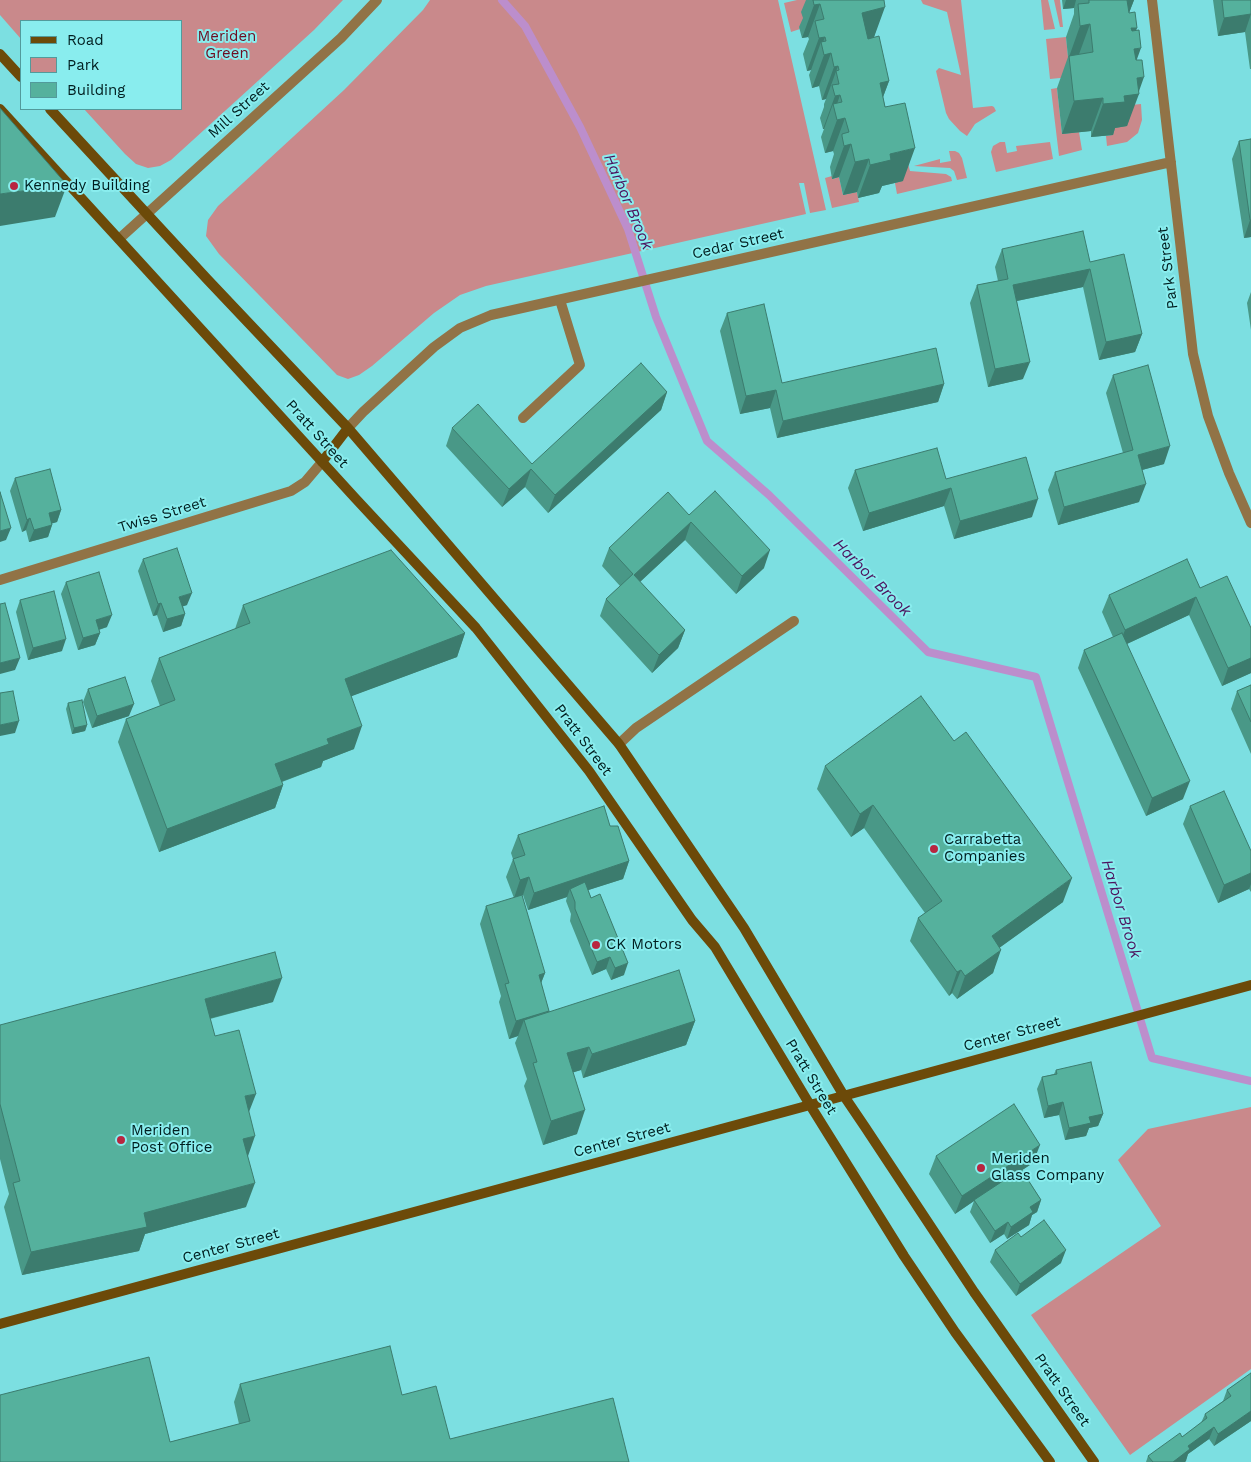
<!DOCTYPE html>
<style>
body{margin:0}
#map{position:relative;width:1251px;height:1462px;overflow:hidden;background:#7cdfe1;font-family:"Work Sans",sans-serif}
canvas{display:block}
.legend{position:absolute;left:20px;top:20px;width:162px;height:90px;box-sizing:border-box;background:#89edee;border:1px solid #529a9b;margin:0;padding:6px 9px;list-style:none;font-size:15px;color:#001e1f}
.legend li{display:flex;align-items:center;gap:10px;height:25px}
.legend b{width:25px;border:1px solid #529a9b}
</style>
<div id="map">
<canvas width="1251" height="1462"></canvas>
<ul class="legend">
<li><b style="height:6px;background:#6c4a09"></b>Road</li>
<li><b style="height:14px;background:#c9898b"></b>Park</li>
<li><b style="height:14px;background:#55b19d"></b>Building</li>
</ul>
</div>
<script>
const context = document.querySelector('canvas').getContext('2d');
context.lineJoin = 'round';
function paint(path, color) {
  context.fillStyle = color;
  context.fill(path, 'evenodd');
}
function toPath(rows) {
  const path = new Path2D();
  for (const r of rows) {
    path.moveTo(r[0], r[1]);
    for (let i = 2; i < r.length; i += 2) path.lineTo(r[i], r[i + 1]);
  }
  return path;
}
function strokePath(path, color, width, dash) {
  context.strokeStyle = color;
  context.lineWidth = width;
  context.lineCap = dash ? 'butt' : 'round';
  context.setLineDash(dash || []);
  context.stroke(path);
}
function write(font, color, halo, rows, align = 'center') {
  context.font = font + ' "Work Sans",sans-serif';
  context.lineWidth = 4;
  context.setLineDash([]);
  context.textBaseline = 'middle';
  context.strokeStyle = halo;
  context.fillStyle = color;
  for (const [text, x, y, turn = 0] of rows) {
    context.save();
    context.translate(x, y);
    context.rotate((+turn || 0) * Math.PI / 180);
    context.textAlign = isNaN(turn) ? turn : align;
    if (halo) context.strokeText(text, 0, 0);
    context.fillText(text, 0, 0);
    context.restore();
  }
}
paint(toPath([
 [0,0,343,0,314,30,171,160,160,166,148,168,136,164,125,154,84,109,181,109,181,21,21,21,21,39,0,15],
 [430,0,778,0,826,210,810,213,804,183,799,183,806,214,486,286,460,295,434,313,372,366,359,375,348,379,337,375,219,254,206,236,208,220,218,206,344,90,423,10],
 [797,0,813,0,804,26,799,27,800,29,791,32,784,3],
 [921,0,961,0,973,108,992,106,994,107,996,111,975,124,967,136,960,131,949,119,946,113,936,71,939,68,961,75,947,12,923,4],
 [1041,0,1048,0,1055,29,1044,30],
 [1054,0,1060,0,1063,27,1060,27],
 [1066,37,1070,77,1050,79,1046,39],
 [1057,88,1062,134,1079,132,1082,150,1059,156,1051,89],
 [1141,104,1142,120,1138,133,1127,142,1107,146,1106,136,1112,135,1112,128,1131,105],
 [900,134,910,171,946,174,951,177,952,181,897,194,895,183,903,180],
 [1000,142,1005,142,1007,153,1017,151,1016,146,1050,142,1053,159,996,172,991,152,993,146],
 [949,151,955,151,959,153,962,158,967,178,957,180,954,171,950,168,914,166,940,159,940,163,951,161],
 [832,176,833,179,839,177,843,195,857,192,859,202,832,208,825,178],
 [1251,1107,1251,1369,1130,1455,1031,1315,1161,1226,1118,1160,1148,1129]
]), '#c9898b');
strokePath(toPath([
 [502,0,525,26,580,127,628,229,656,317,707,441,769,495,928,652,1036,677,1152,1058,1251,1081]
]), '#bc8ecc', 8);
strokePath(toPath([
 [523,418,580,365,560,300],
 [619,744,636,728,794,621]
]), '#917346', 10);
strokePath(toPath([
 [1152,0,1193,354,1208,416,1229,473,1251,523],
 [119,239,341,38,377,0],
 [348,428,363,412,434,347,460,328,491,315,1171,162],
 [0,580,291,491,305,482,322,462]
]), '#917346', 10);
strokePath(toPath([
 [0,54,21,77],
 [0,109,356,499,476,628,589,771,692,920,715,947,810,1105,904,1256,955,1332,1050,1462],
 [50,109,207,279,348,428,619,744,744,928,844,1096,865,1127,974,1292,1094,1462],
 [322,462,348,428],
 [0,1324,810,1105,1251,985]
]), '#6c4a09', 10);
paint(toPath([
 [806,0,884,0,874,37,889,81,883,97,903,181,882,186,879,193,858,198,857,192,843,195,839,177,832,179,830,167,834,154,833,151,825,153,821,137,824,129,823,129,820,118,824,107,824,104,826,99,822,100,819,86,812,88,809,75,811,70,807,71,803,54,809,39,808,37,802,38,799,27,803,18,801,12],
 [1062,0,1134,0,1129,13,1136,31,1136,60,1138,92,1127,126,1115,128,1113,135,1091,137,1091,131,1062,134,1057,88,1068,57,1066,37,1074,14,1074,8,1063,9],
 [1213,0,1251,0,1251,69,1250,69,1245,32,1218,36],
 [1251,139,1251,237,1244,238,1232,159,1239,141],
 [1002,249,1090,262,1142,334,1135,352,1099,360,1083,287,1017,301,1023,379,988,387,970,303,977,285,998,281,995,267],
 [1251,292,1251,330,1247,303],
 [727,313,782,383,944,384,938,402,777,438,770,408,740,414,720,331],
 [1113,375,1164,464,1142,470,1139,502,1058,525,1048,490,1055,472,1123,453,1106,393],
 [667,392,661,410,548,513,525,487,502,507,446,446,452,428,532,464],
 [855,470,946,479,1032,517,954,539,944,506,863,531,848,488],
 [15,478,61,510,57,522,52,523,52,525,48,537,29,542,26,530,22,532,10,491],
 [689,515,764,568,736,594,685,540,640,582,685,630,678,648,652,673,600,616,606,599,620,586,602,566,609,548],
 [143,559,187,605,183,606,185,614,181,626,163,632,157,615,153,616,138,571],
 [66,582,107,627,99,630,100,633,95,645,78,650,61,594],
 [1200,588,1251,628,1251,673,1222,686,1189,615,1127,644,1183,799,1146,816,1078,668,1084,650,1113,637,1102,612,1109,595],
 [20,600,62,651,28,660,16,612],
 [243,605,465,633,457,657,351,696,354,749,323,761,321,767,282,782,283,785,275,808,159,852,118,742,126,719,160,706,151,681,159,658,235,629],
 [1251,685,1251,754,1231,709,1237,691],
 [88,689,129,716,92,728,83,702],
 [68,703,87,725,85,731,72,734,66,709],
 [825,766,1063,902,1000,947,993,973,957,999,952,993,949,996,910,941,918,918,925,913,864,828,851,837,817,789],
 [1190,806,1251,851,1251,892,1249,889,1218,903,1183,824],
 [610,826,629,861,623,879,588,890,624,975,611,980,606,969,592,975,570,921,571,914,566,901,567,897,528,910,523,895,514,898,506,877,513,859,511,853,518,835],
 [486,906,545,973,541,983,549,1011,695,1021,686,1045,583,1078,581,1070,573,1072,577,1134,543,1145,524,1086,527,1079,515,1043,518,1036,509,1039,499,1002,501,996,480,924],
 [273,1002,210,1019,215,1036,249,1112,246,1207,145,1234,139,1251,22,1275,4,1207,9,1194,0,1159,0,1025],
 [1056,1070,1103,1114,1098,1126,1089,1128,1086,1136,1065,1140,1059,1115,1044,1118,1037,1089,1042,1077,1054,1074],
 [936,1156,1033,1163,1022,1170,1041,1200,1037,1212,1032,1215,1029,1225,1007,1239,1004,1234,990,1243,970,1212,974,1201,955,1214,929,1174],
 [1021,1237,1061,1263,1016,1296,990,1262,995,1250],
 [1251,1373,1251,1421,1214,1446,1209,1439,1188,1454,1185,1462,1146,1462,1148,1456,1182,1437,1201,1423,1205,1414,1223,1401,1227,1390],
 [240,1384,402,1395,450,1439,170,1442,239,1424,234,1402]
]), '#499887');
paint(toPath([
 [1066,0,1076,0,1074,8,1063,9],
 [1127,0,1134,0,1122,31],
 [820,4,808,37,802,38,814,5],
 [885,7,873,40,850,46,862,13],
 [1251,14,1245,32,1218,36,1224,18],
 [1090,24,1078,57,1069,57,1080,26],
 [1131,28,1137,28,1125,61],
 [825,37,822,45,821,42,811,70,807,71,819,38],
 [1141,48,1129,81,1134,49],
 [831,53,819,86,812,88,824,55],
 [838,66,826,99,822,100,834,67],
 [1144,77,1138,94,1139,94,1127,126,1115,128,1113,135,1091,137,1103,104,1124,96,1137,78],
 [889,81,877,113,880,83],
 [840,95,835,110,833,104,824,129,823,129,835,96],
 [1103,98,1091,131,1062,134,1074,101],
 [845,118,833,151,825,153,837,120],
 [851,144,839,177,832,179,844,146],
 [915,148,903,181,882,186,879,193,858,198,870,165,890,154],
 [869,159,857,192,843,195,855,162],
 [67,185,55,217,0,226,0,194],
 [1250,220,1251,220,1251,237,1244,238],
 [1090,269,1083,287,1007,303,1013,285],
 [1142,334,1135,352,1099,360,1106,342],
 [1030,362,1023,379,988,387,995,369],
 [944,384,938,402,777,438,783,421],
 [776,390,770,408,740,414,746,396],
 [667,392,661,410,548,513,555,495],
 [1170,446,1164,464,1131,473,1138,455],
 [531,469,525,487,502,507,509,489],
 [1146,484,1139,502,1058,525,1064,507],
 [951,488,944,506,863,531,869,513],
 [1038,499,1032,517,954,539,960,521],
 [61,510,57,522,44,526,49,513],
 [30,518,26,530,22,532,27,520],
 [691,522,685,540,628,593,634,575],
 [52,525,48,537,29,542,34,530],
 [11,528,6,540,0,542,0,531],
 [770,550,764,568,736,594,742,576],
 [192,593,187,605,175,609,179,597],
 [1196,597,1189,615,1118,648,1125,630],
 [161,603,157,615,153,616,158,604],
 [185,614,181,626,163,632,167,619],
 [112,615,107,627,91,632,96,620],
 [685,630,678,648,652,673,659,655],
 [100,633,95,645,78,650,83,638],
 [465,633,457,657,336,702,345,679],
 [66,639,62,651,28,660,33,648],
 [20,658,15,670,0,674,0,663],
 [1251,658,1251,673,1222,686,1228,668],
 [134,704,129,716,92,728,97,716],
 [19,721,15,733,0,736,0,725],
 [87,725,85,731,72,734,74,728],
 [362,726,354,749,323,761,321,767,267,787,275,764,327,739],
 [1190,781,1183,799,1146,816,1152,798],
 [283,785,275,808,159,852,167,829],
 [873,805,864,828,851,837,860,814],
 [629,861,623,879,573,895,570,889,567,897,528,910,534,893],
 [1251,873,1251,884,1249,889,1218,903,1224,885],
 [529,877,523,895,514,898,520,880],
 [1072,878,1063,902,984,959,992,936],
 [1001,950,993,973,957,999,965,976],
 [610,957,606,969,592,975,597,962],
 [628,963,624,975,611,980,615,968],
 [961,970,952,993,949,996,957,972],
 [545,973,538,991,539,975],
 [282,978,273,1002,196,1022,205,999],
 [549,1011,524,1020,518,1036,509,1039,516,1021],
 [695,1021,686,1045,583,1078,592,1054],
 [589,1047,581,1070,559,1077,567,1053],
 [256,1094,247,1117,245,1096],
 [1063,1102,1059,1115,1044,1118,1048,1106],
 [585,1110,577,1134,543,1145,551,1121],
 [1103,1114,1098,1126,1089,1128,1086,1136,1065,1140,1069,1128,1089,1117],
 [255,1136,247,1159,243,1139],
 [1040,1145,1033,1163,975,1201,974,1200,974,1201,955,1214,962,1196],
 [255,1183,246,1207,145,1234,139,1251,22,1275,31,1252,144,1213],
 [1041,1200,1037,1212,1032,1215,1029,1225,1007,1239,1011,1227,1030,1207],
 [1008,1222,1004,1234,990,1243,995,1231],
 [1066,1250,1061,1263,1016,1296,1020,1284],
 [1251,1411,1251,1421,1214,1446,1218,1434],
 [1214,1427,1209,1439,1188,1454,1186,1461,1185,1462,1173,1462,1188,1446]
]), '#3c7c6e');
const building = toPath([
 [813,0,884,0,885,7,862,13,868,39,879,36,889,81,880,83,885,107,905,103,915,148,890,154,891,160,870,165,869,159,855,162,851,144,844,146,842,136,842,134,849,132,845,118,837,120,833,104,842,102,840,95,835,96,832,85,839,84,836,71,839,70,838,66,834,67,831,53,824,55,821,42,826,41,825,37,819,38,815,21,824,19,820,4,814,5,813,0],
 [1089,0,1127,0,1129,13,1135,12,1137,28,1131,28,1132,31,1139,30,1141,48,1134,49,1136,60,1142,60,1144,77,1137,78,1139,94,1124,96,1125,102,1103,104,1103,98,1074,101,1069,56,1093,52,1090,24,1080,26,1078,4,1089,3,1089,0],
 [1222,0,1251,0,1251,14,1224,18,1222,0],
 [0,108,67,185,0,194,0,108],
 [1251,139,1251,220,1250,220,1239,141,1251,139],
 [1083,231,1090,262,1124,254,1142,334,1106,342,1090,269,1013,285,1030,362,995,369,977,285,1008,279,1002,249,1083,231],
 [764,304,782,383,936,348,944,384,783,421,776,390,746,396,727,313,764,304],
 [641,363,667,392,555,495,531,469,509,489,452,428,478,404,532,464,641,363],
 [1148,365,1170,446,1138,455,1146,484,1064,507,1055,472,1133,450,1113,375,1148,365],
 [937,448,946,479,1026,457,1038,499,960,521,951,488,869,513,855,470,937,448],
 [50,469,61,510,49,513,52,525,34,530,30,518,27,520,15,478,50,469],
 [715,491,770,550,742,576,691,522,634,575,685,630,659,655,606,599,633,574,609,548,668,492,689,515,715,491],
 [0,492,11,528,0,531,0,492],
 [177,548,192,593,179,597,185,614,167,619,161,603,158,604,143,559,177,548],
 [391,550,465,633,345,679,362,726,327,739,329,744,275,764,283,785,167,829,126,719,175,700,159,658,250,623,243,605,391,550],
 [1187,559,1200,588,1227,576,1251,628,1251,658,1228,668,1196,597,1125,630,1109,595,1187,559],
 [99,572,112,615,96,620,100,633,83,638,66,582,99,572],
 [54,591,66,639,33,648,20,600,54,591],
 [5,603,20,658,0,663,0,604,5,603],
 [1122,633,1190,781,1152,798,1084,650,1122,633],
 [125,677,134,704,97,716,88,689,125,677],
 [1251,685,1251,722,1237,691,1251,685],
 [13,691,19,721,0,725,0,693,13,691],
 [921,696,954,741,966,732,1072,878,992,936,1001,950,965,976,961,970,957,972,918,918,942,901,873,805,860,814,825,766,921,696],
 [82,700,87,725,74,728,68,703,82,700],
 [1224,791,1251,851,1251,873,1224,885,1190,806,1224,791],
 [604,806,610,826,618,826,629,861,534,893,529,877,520,880,513,859,525,855,518,835,604,806],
 [585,882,591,898,600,894,628,963,615,968,610,957,597,962,575,909,575,902,570,889,585,882],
 [522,895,545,973,539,975,549,1011,516,1021,505,984,509,983,486,906,522,895],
 [275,952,282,978,205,999,215,1036,239,1030,256,1094,245,1096,255,1136,243,1139,255,1183,144,1213,147,1227,31,1252,13,1183,20,1181,0,1104,0,1025,275,952],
 [679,970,695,1021,592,1054,589,1047,567,1053,585,1110,551,1121,533,1063,537,1062,524,1020,679,970],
 [1091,1062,1103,1114,1089,1117,1091,1123,1069,1128,1063,1102,1048,1106,1042,1077,1057,1074,1056,1070,1091,1062],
 [1014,1104,1040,1145,962,1196,936,1156,1014,1104],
 [1021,1169,1041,1200,1030,1207,1033,1212,1011,1227,1008,1222,995,1231,974,1200,1021,1169],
 [1044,1220,1066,1250,1020,1284,995,1250,1018,1233,1021,1237,1044,1220],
 [390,1346,402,1395,436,1386,450,1439,613,1398,629,1462,0,1462,0,1395,149,1357,170,1442,250,1421,240,1384,390,1346],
 [1251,1373,1251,1411,1218,1434,1214,1427,1188,1446,1190,1449,1173,1462,1153,1462,1148,1456,1180,1433,1182,1437,1207,1418,1205,1414,1231,1396,1227,1390,1251,1373]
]);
paint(building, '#55b19d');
strokePath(building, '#3c7c6e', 1);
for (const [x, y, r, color] of [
 [14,186,5,"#b82640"],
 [934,849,5,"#b82640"],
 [596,945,5,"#b82640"],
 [121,1140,5,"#b82640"],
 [981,1168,5,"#b82640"]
]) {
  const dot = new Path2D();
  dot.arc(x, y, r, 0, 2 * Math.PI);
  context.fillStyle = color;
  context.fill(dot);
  strokePath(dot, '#89edee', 2);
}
write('15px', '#6f0c21', '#89edee', [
 ["Meriden",227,37],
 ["Green",227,54]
]);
write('15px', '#001e1f', '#89edee', [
 ["Mill Street",239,110,-42],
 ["Cedar Street",738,244,-13],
 ["Park Street",1168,268,-97],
 ["Pratt Street",317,434,48],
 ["Twiss Street",162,515,-17],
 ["Pratt Street",583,740,53],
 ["Center Street",1012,1034,-15],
 ["Pratt Street",811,1077,59],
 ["Center Street",622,1140,-15],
 ["Center Street",231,1246,-15],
 ["Pratt Street",1062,1390,55]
]);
write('15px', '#001e1f', '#89edee', [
 ["Kennedy Building",24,186],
 ["Carrabetta",944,840],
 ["Companies",944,857],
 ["CK Motors",606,945],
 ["Meriden",131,1131],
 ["Post Office",131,1148],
 ["Meriden",991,1159],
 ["Glass Company",991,1176]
], 'left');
write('italic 16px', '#4d145e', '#89edee', [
 ["Harbor Brook",628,202,67],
 ["Harbor Brook",872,578,45],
 ["Harbor Brook",1121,909,73]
]);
</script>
